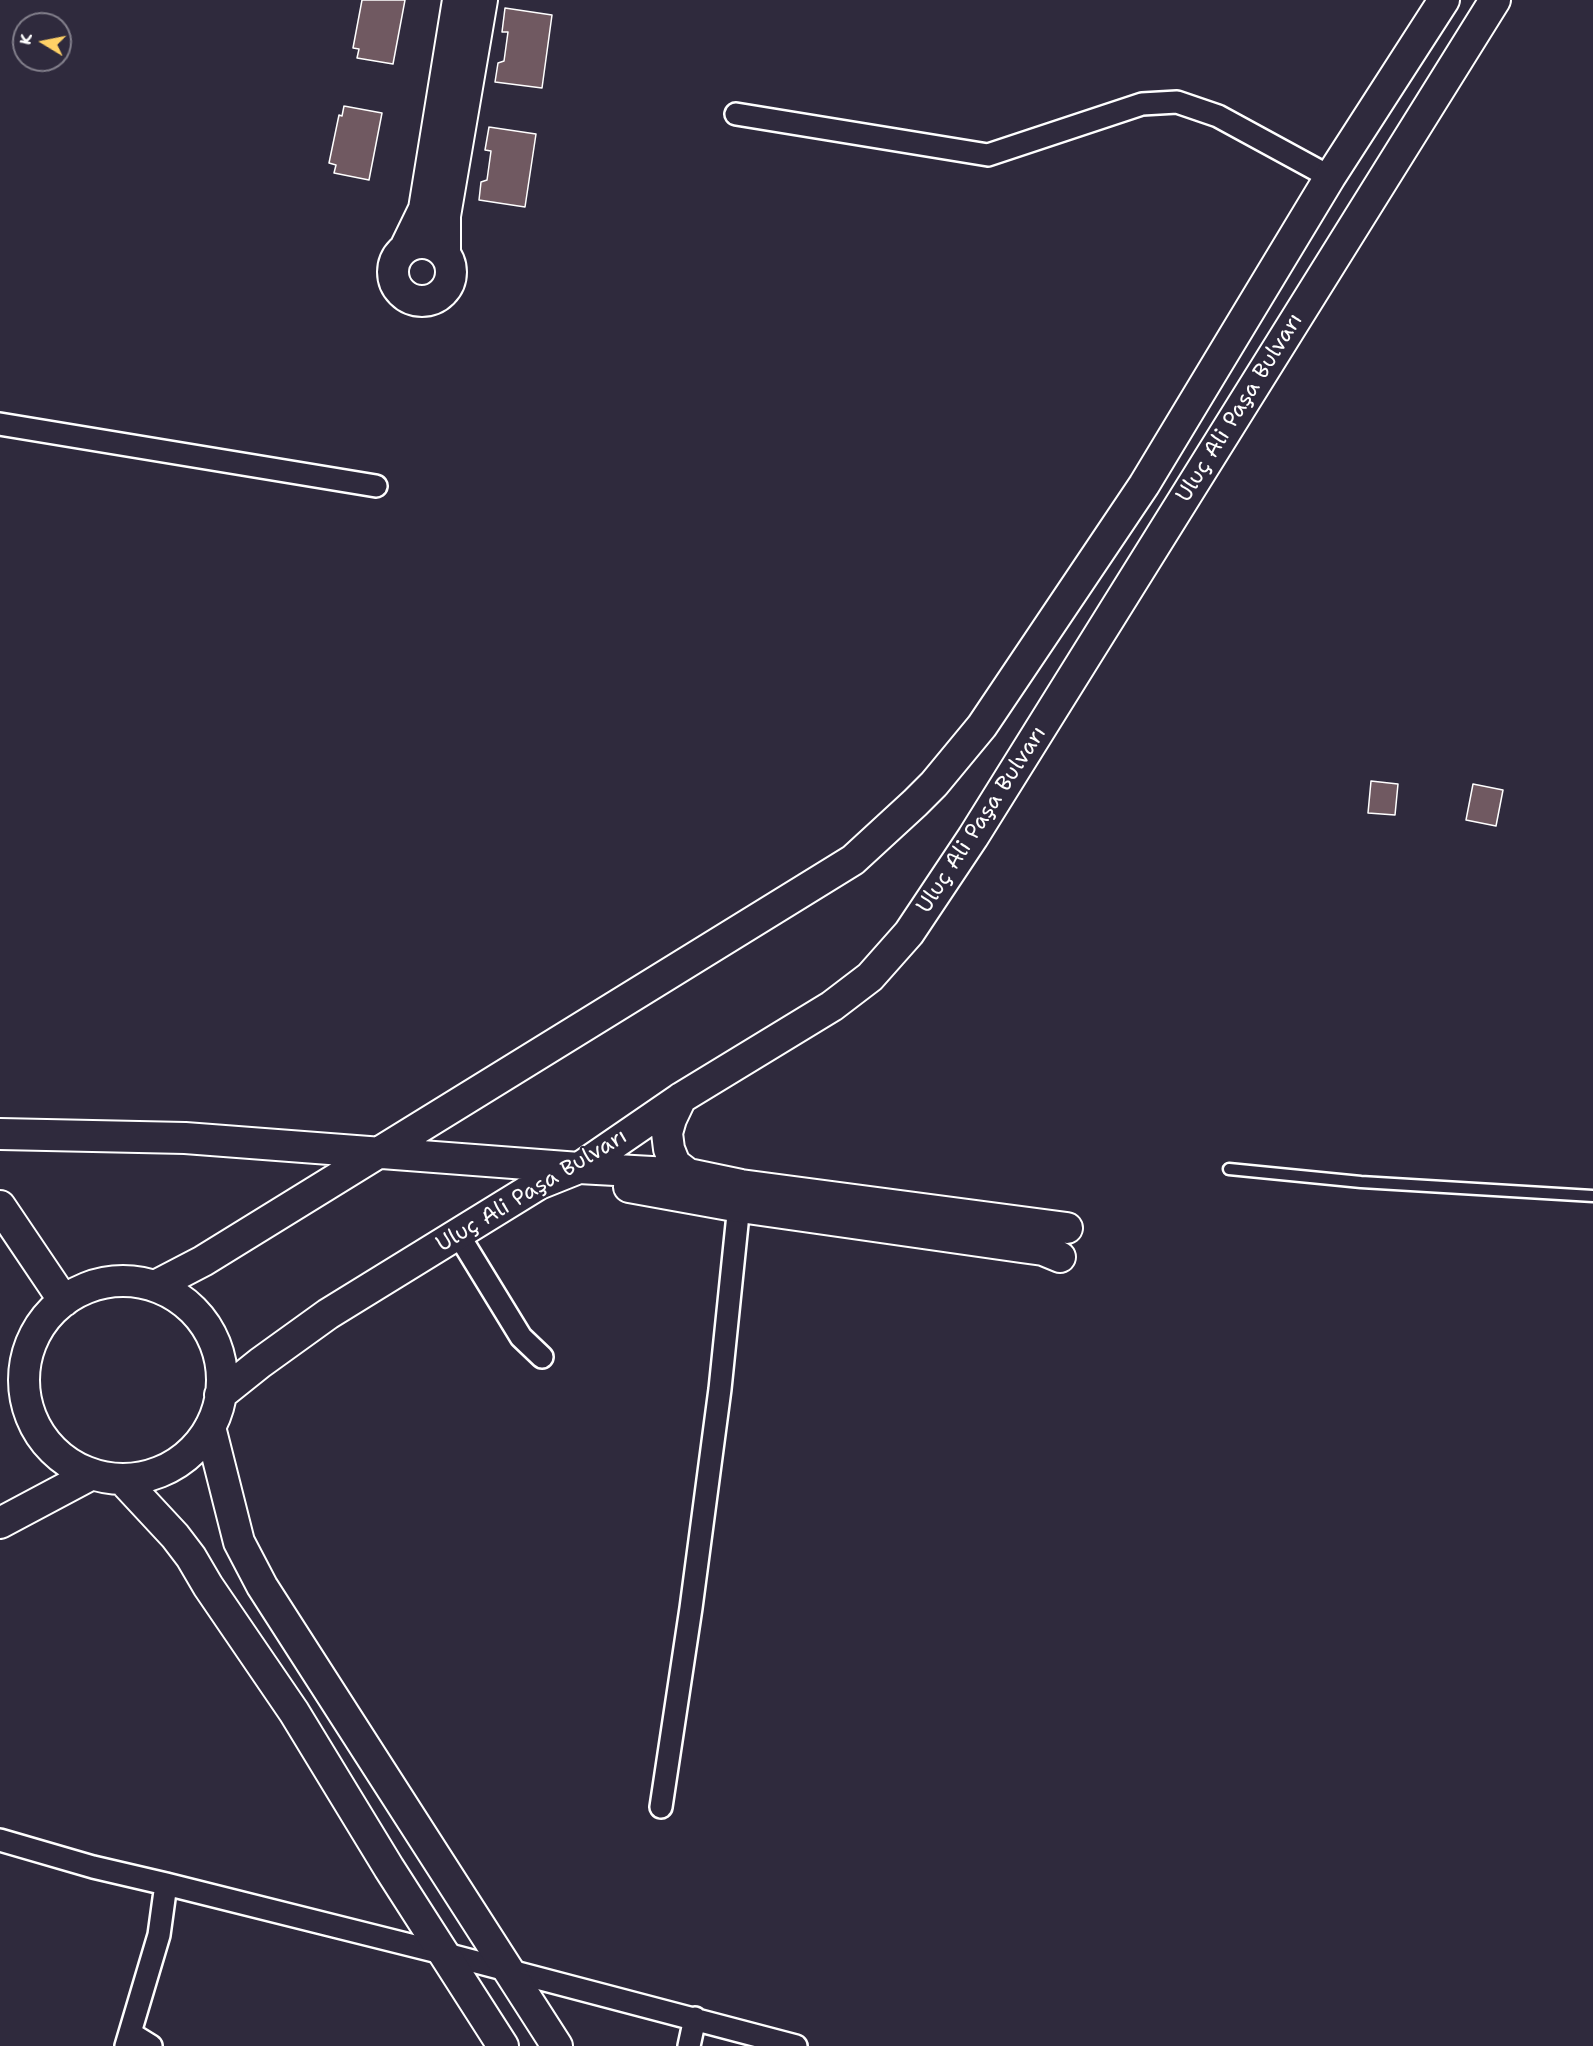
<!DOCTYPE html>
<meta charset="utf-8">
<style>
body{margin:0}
#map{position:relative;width:1593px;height:2046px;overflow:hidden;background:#2f2a3d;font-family:"Shantell Sans",sans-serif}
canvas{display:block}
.north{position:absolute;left:12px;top:12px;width:60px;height:60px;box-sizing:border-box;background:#2f2a3d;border:2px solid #827f8b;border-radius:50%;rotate:280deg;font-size:16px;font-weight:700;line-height:24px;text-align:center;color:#fff}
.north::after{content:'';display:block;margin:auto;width:21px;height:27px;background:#ffd166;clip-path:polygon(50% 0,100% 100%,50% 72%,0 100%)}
</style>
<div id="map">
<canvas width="1593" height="2046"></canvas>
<div class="north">K</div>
</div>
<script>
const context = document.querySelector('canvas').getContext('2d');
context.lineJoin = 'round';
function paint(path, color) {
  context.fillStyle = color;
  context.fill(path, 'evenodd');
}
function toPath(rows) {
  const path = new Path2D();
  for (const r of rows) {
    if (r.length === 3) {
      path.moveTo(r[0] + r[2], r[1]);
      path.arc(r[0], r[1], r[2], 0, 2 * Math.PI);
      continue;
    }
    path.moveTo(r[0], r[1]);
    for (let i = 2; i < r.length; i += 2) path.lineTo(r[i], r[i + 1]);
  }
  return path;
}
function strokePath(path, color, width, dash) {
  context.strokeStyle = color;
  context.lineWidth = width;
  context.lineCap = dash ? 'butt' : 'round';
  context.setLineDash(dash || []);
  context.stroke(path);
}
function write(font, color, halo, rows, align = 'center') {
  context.font = font + ' "Shantell Sans",sans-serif';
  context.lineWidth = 4.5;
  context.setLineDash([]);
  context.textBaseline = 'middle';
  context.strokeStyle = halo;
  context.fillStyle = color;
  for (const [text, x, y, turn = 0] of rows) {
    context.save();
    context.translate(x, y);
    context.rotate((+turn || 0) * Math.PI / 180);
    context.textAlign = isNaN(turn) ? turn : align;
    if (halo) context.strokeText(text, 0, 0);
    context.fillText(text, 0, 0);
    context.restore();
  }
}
const building = toPath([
 [362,0,405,0,393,64,357,58,359,49,353,48,362,0],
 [505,8,552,15,542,88,495,82,498,63,504,61,508,32,502,32,505,8],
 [344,106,382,113,369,180,334,173,336,165,329,163,339,115,342,116,344,106],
 [489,127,536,134,525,207,479,200,481,182,487,180,491,151,485,150,489,127],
 [1371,781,1398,784,1395,815,1368,813,1371,781],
 [1473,784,1503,790,1496,826,1466,820,1473,784]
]);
paint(building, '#705961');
strokePath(building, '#fff', 1.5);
const lane = toPath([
 [1229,1169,1361,1182,1593,1196]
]);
const street = toPath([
 [736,114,988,155,1142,104,1177,102,1218,116,1330,177],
 [0,424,376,486],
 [458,1234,521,1337,542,1357],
 [661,1807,691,1608,720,1389,740,1195],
 [0,1840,93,1867,166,1884,446,1954,796,2046],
 [130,2033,151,2046],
 [126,2046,159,1935,166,1884],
 [689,2046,695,2018]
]);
const secondary = toPath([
 [422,272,29],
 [406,246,424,209,458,0],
 [445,253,445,216,482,0],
 [681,1098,671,1119,667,1133,669,1149,675,1164,688,1174,741,1185,1067,1228],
 [0,1134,185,1138,579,1168,688,1174],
 [629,1187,740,1207,1021,1247,1043,1250,1060,1257],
 [0,1206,64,1301],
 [123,1380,99],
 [155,1286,203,1261,853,860,915,803,934,784,982,726,1144,485,1330,177,1444,0],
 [220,1395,260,1363,328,1314,539,1184,579,1168,681,1098,832,1006,870,977,909,933,973,837,1495,0],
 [210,1427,239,1542,262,1586,557,2046],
 [122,1479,175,1536,191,1557,208,1586,294,1712,389,1868,503,2046],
 [0,1523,92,1474]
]);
strokePath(lane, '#fff', 15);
strokePath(street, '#fff', 26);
strokePath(secondary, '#fff', 34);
strokePath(lane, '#2f2a3d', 10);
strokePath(street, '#2f2a3d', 21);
strokePath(secondary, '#2f2a3d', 30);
write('22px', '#fff', '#2f2a3d', [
 ["Uluç Ali Paşa Bulvarı",1240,408,-58],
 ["Uluç Ali Paşa Bulvarı",982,820,-57],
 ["Uluç Ali Paşa Bulvarı",532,1191,-31]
]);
</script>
